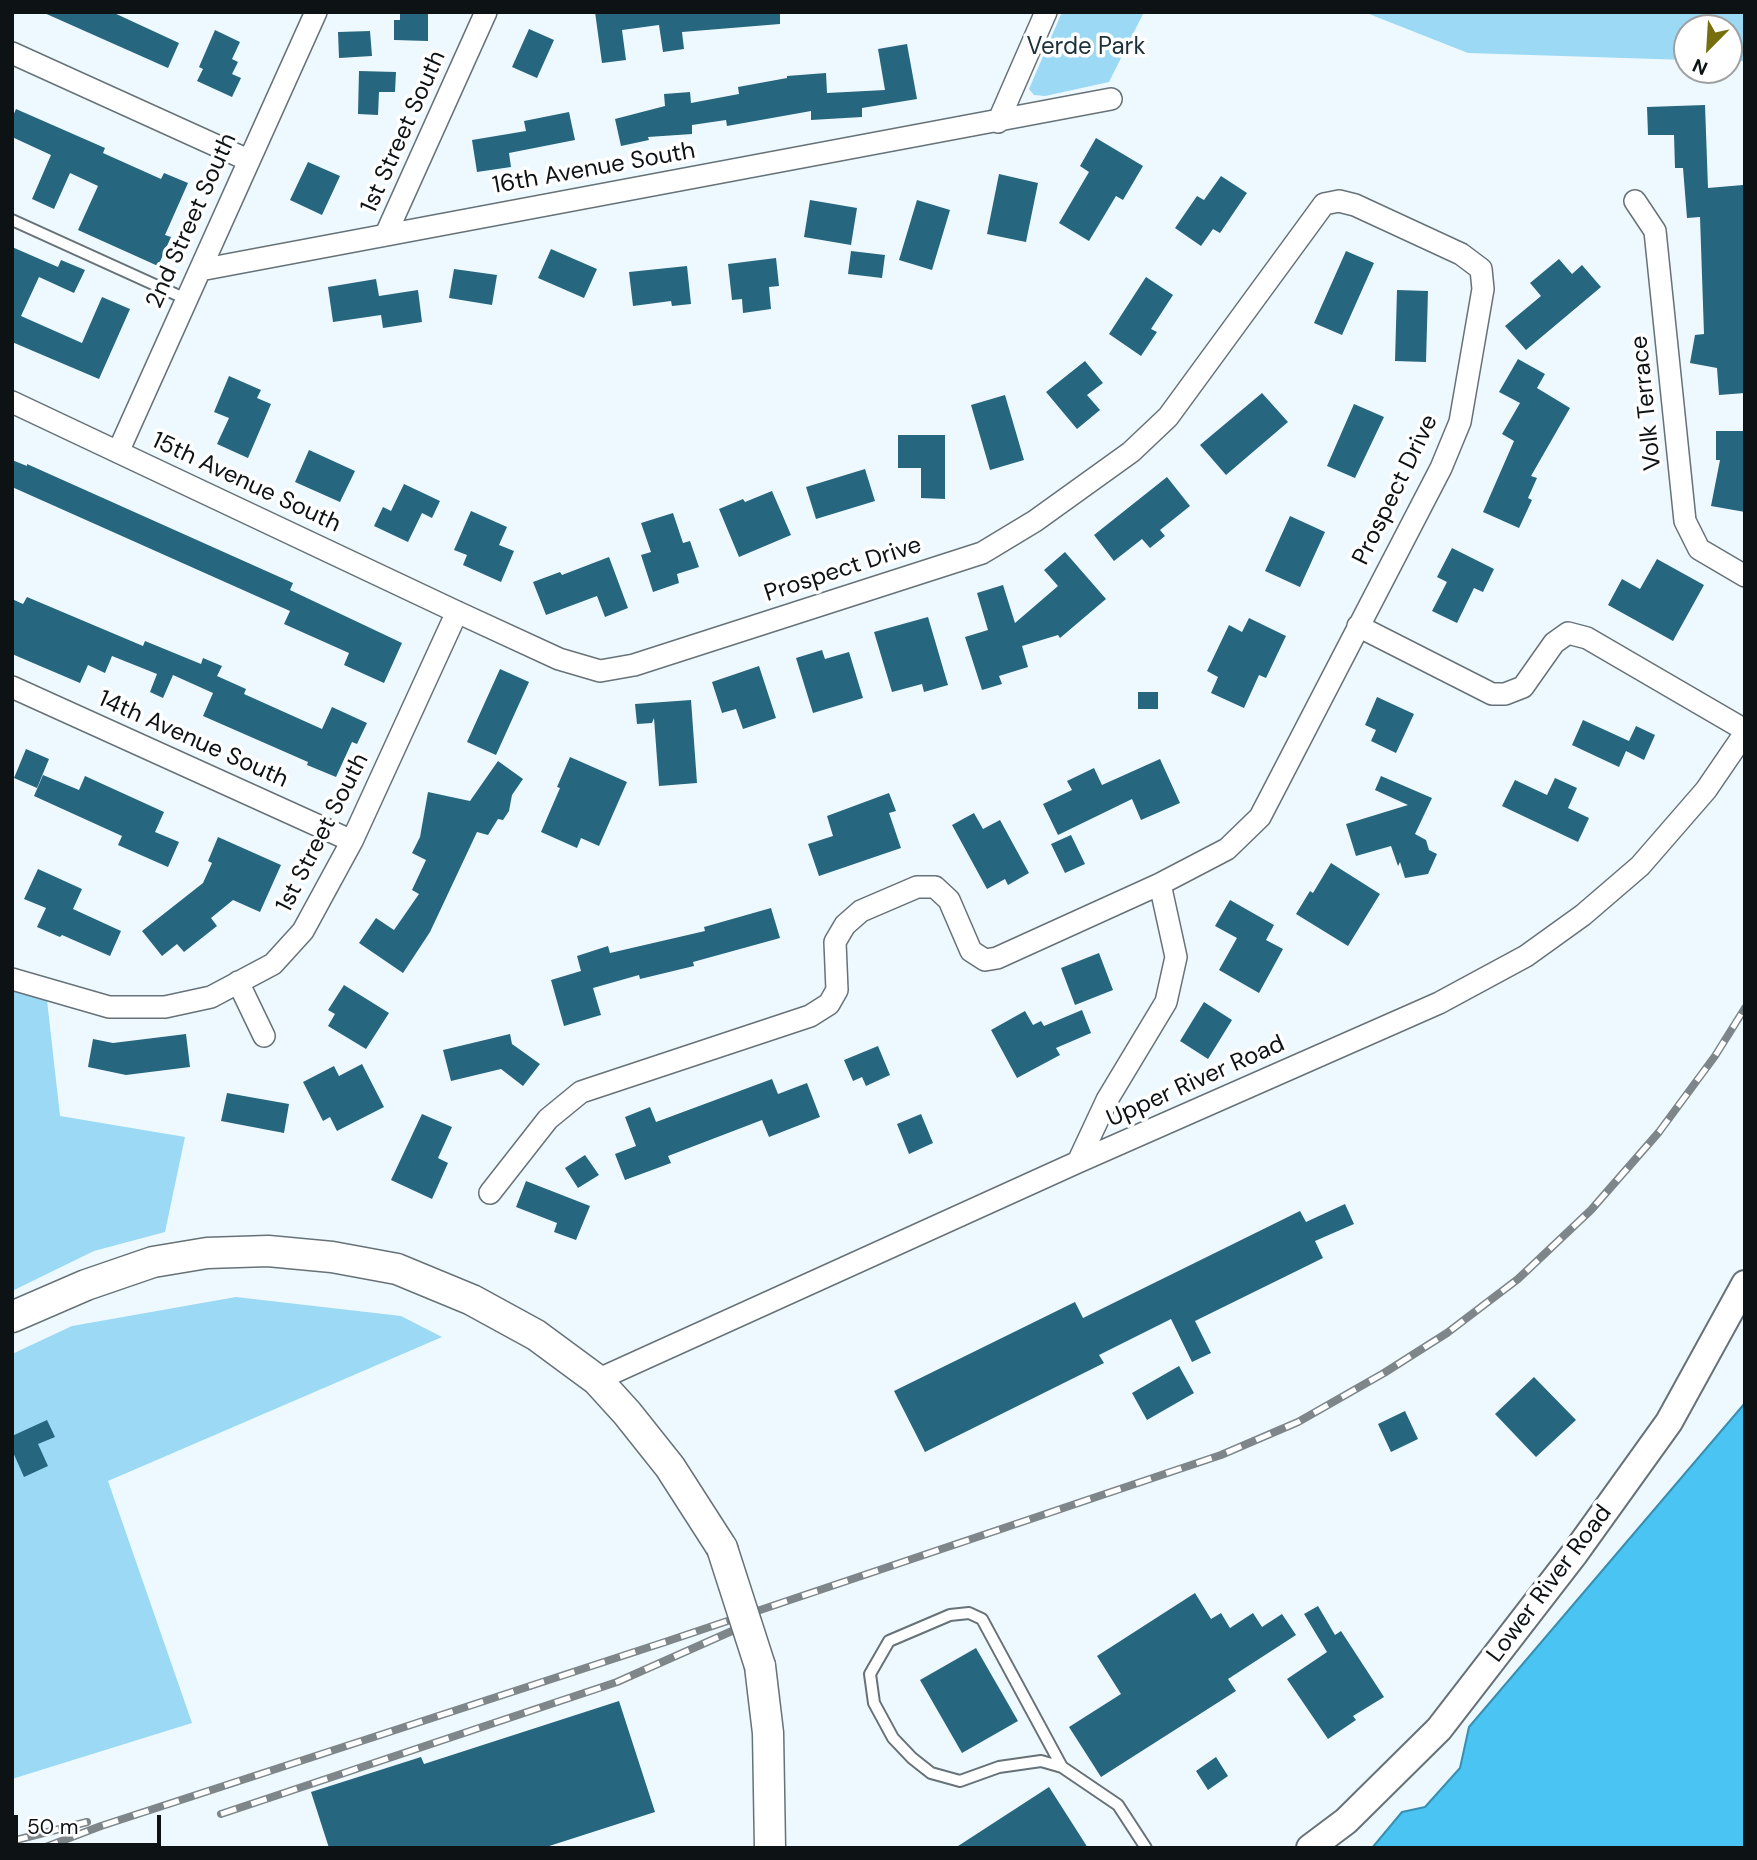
<!DOCTYPE html>
<style>
body{margin:0}
#map{position:relative;width:1757px;height:1860px;overflow:hidden;background:#eef9ff;font-family:"DM Sans",sans-serif}
canvas{display:block}
.frame{position:absolute;inset:0;border:14px solid #0d1214;pointer-events:none}
.north{position:absolute;left:1673px;top:14px;width:70px;height:70px;box-sizing:border-box;background:#fff;border:2px solid #9ea0a1;border-radius:50%;rotate:204deg;font-size:19px;font-weight:700;line-height:28px;text-align:center;color:#0d1214}
.north::after{content:'';display:block;margin:auto;width:24px;height:32px;background:#776f0e;clip-path:polygon(50% 0,100% 100%,50% 72%,0 100%)}
.scale{position:absolute;left:14px;top:1815px;width:147px;height:32px;box-sizing:border-box;border:4px solid #0d1214;border-top:0;padding-left:9px;font-size:21px;line-height:24px;white-space:nowrap;color:#0d1214;-webkit-text-stroke:5px #fff;paint-order:stroke}
</style>
<div id="map">
<canvas width="1757" height="1860"></canvas>
<div class="frame"></div>
<div class="north">N</div>
<div class="scale">50 m</div>
</div>
<script>
const context = document.querySelector('canvas').getContext('2d');
context.lineJoin = 'round';
function paint(path, color) {
  context.fillStyle = color;
  context.fill(path, 'evenodd');
}
function toPath(rows) {
  const path = new Path2D();
  for (const r of rows) {
    path.moveTo(r[0], r[1]);
    for (let i = 2; i < r.length; i += 2) path.lineTo(r[i], r[i + 1]);
  }
  return path;
}
function strokePath(path, color, width, dash) {
  context.strokeStyle = color;
  context.lineWidth = width;
  context.lineCap = dash ? 'butt' : 'round';
  context.setLineDash(dash || []);
  context.stroke(path);
}
function write(font, color, halo, rows, align = 'center') {
  context.font = font + ' "DM Sans",sans-serif';
  context.lineWidth = 7;
  context.setLineDash([]);
  context.textBaseline = 'middle';
  context.strokeStyle = halo;
  context.fillStyle = color;
  for (const [text, x, y, turn = 0] of rows) {
    context.save();
    context.translate(x, y);
    context.rotate((+turn || 0) * Math.PI / 180);
    context.textAlign = isNaN(turn) ? turn : align;
    if (halo) context.strokeText(text, 0, 0);
    context.fillText(text, 0, 0);
    context.restore();
  }
}
paint(toPath([
 [1062,12,1144,12,1109,82,1045,96,1034,95,1029,89],
 [1364,12,1745,12,1745,61,1729,61,1729,28,1687,28,1687,60,1468,53],
 [12,979,46,991,60,1116,185,1137,165,1232,94,1251,12,1291],
 [236,1297,401,1316,442,1337,108,1481,192,1723,12,1779,12,1354,72,1326]
]), '#9bd9f4');
const water = toPath([
 [1745,1403,1745,1848,1372,1848,1402,1812,1425,1807,1460,1768,1469,1727,1745,1403]
]);
paint(water, '#4ac4f2');
strokePath(water, '#388faf', 2);
paint(toPath([
 [42,12,112,12,179,43,168,68],
 [400,12,428,12,428,41,394,40,394,20,400,20],
 [595,12,780,12,780,24,682,32,684,49,663,52,659,25,622,30,626,60,602,63],
 [529,29,554,40,537,78,512,67],
 [215,30,240,42,232,59,238,62,232,74,241,78,232,97,197,81,203,69,199,67],
 [370,31,372,56,339,58,338,32],
 [907,44,917,99,862,108,862,117,811,120,811,111,727,126,726,120,692,125,692,134,648,137,649,140,621,146,615,119,665,106,664,94,690,92,691,103,739,94,738,87,787,78,787,76,826,73,827,93,885,90,878,49],
 [359,71,396,72,395,92,379,92,378,115,358,114],
 [1705,105,1708,188,1743,185,1745,213,1745,393,1719,395,1717,368,1690,363,1695,335,1704,334,1700,217,1687,218,1683,168,1675,168,1674,135,1648,135,1647,107],
 [16,109,105,148,103,153,161,179,164,173,188,183,165,235,171,237,158,266,78,230,98,186,70,173,54,209,32,199,51,155,12,137,12,118],
 [569,112,575,140,509,153,511,167,477,172,472,140,526,131,524,121],
 [1096,138,1143,166,1123,200,1116,196,1089,241,1059,223,1089,172,1080,166],
 [308,162,340,176,322,215,290,200],
 [999,174,1038,183,1026,242,987,234],
 [1221,176,1247,193,1220,233,1213,229,1201,246,1175,228,1197,196,1204,200],
 [810,200,857,208,851,245,804,237],
 [917,200,950,210,932,270,899,260],
 [12,247,58,267,61,260,85,270,74,293,39,277,21,316,82,343,102,297,130,309,99,379,12,342],
 [551,249,597,269,584,298,538,278],
 [851,251,885,255,882,278,848,274],
 [1346,251,1374,263,1342,335,1314,323],
 [776,258,779,286,769,287,771,309,743,313,742,299,732,300,728,264],
 [1559,259,1572,274,1582,265,1601,287,1526,350,1505,326,1541,296,1530,283],
 [687,266,691,304,672,306,671,301,633,306,629,272],
 [454,269,497,275,492,305,449,298],
 [1146,277,1173,295,1151,329,1157,332,1141,356,1109,334],
 [376,279,379,296,418,290,422,322,383,328,381,315,333,322,328,287],
 [1397,290,1428,291,1426,362,1395,361],
 [1518,359,1545,374,1537,388,1570,408,1531,476,1537,478,1528,498,1532,500,1519,528,1483,512,1514,441,1502,434,1520,403,1499,392],
 [1085,361,1103,383,1087,395,1100,410,1077,429,1046,392],
 [229,376,261,390,257,398,271,404,248,458,217,444,229,418,214,412],
 [1262,393,1288,422,1226,475,1200,445],
 [1005,395,1024,460,990,470,971,405],
 [1354,404,1384,417,1355,478,1327,466],
 [1716,431,1745,431,1745,512,1711,506,1720,460,1716,460],
 [898,435,945,435,945,499,921,498,921,468,898,468],
 [309,450,355,471,340,502,295,482],
 [12,460,27,466,27,464,293,583,290,590,402,643,384,683,344,665,349,653,284,624,290,611,12,487],
 [865,469,875,501,816,519,806,487],
 [1167,477,1190,506,1160,530,1165,536,1150,548,1142,539,1114,561,1094,535],
 [404,484,440,501,432,518,422,513,408,542,374,526,383,507,391,511],
 [772,491,791,535,739,557,719,509,743,499,745,502],
 [471,511,507,527,499,545,514,551,501,582,463,565,467,555,454,550],
 [673,513,683,543,690,541,699,567,677,574,679,583,653,592,641,555,651,552,641,523],
 [1290,516,1325,532,1300,587,1265,571],
 [1452,548,1494,569,1483,592,1474,588,1457,623,1432,611,1447,582,1437,577],
 [1065,552,1106,599,1060,638,1058,635,1022,646,1028,667,999,676,1002,684,982,690,965,637,988,630,977,593,1003,585,1015,623,1058,586,1044,570],
 [609,557,628,608,605,617,597,596,546,615,533,582,560,572,562,575],
 [1657,559,1704,585,1673,641,1608,605,1622,579,1640,589],
 [27,597,143,646,145,641,201,664,203,658,222,666,217,676,246,689,244,694,322,729,332,707,367,723,357,744,352,742,336,777,307,765,308,762,203,716,213,693,173,675,163,698,150,692,157,674,112,656,105,673,88,665,80,683,12,654,12,599,23,604],
 [928,617,948,685,924,692,922,684,892,692,874,632],
 [1249,618,1286,636,1266,678,1259,675,1244,708,1211,693,1218,677,1207,671,1229,625,1242,632],
 [822,650,825,659,849,652,863,698,813,713,796,658],
 [759,666,776,718,743,729,736,709,722,713,712,682],
 [500,669,529,682,496,755,467,742],
 [1138,692,1158,692,1158,709,1138,709],
 [1377,697,1414,714,1396,753,1371,741,1376,730,1365,725],
 [691,700,697,783,659,786,654,718,652,723,637,724,635,704],
 [1583,720,1629,741,1636,726,1655,735,1644,760,1626,751,1619,767,1572,745],
 [26,749,49,759,37,788,14,778],
 [570,757,627,782,599,846,581,838,577,848,541,832,560,788,557,787],
 [1160,759,1180,803,1141,820,1132,799,1058,835,1043,804,1072,790,1067,781,1094,768,1102,785],
 [498,761,523,779,512,795,509,811,503,820,498,819,488,835,477,832,430,932,403,973,359,943,376,918,394,930,419,894,412,890,426,860,412,853,420,837,428,792,470,801],
 [43,775,79,790,85,776,164,812,155,832,179,842,168,867,118,845,122,836,34,796],
 [1381,776,1432,798,1415,834,1426,840,1429,850,1437,854,1428,874,1405,878,1400,862,1398,866,1391,846,1356,856,1346,824,1408,805,1375,790],
 [1555,778,1577,788,1568,808,1589,818,1578,842,1502,806,1515,780,1547,795],
 [889,793,896,811,889,813,901,848,819,876,808,844,833,836,827,816],
 [974,813,983,829,1000,820,1029,873,1008,885,1005,879,987,889,952,825],
 [1071,835,1085,864,1065,873,1051,844],
 [218,837,281,865,260,912,233,900,211,918,217,926,184,952,177,944,162,956,142,931,203,883,212,863,208,861],
 [1331,863,1380,894,1348,946,1296,914,1310,891,1313,893],
 [38,869,82,889,73,909,121,931,110,956,62,935,60,937,37,927,46,908,24,899],
 [1230,900,1274,925,1266,940,1283,949,1259,993,1219,970,1237,938,1215,926],
 [771,908,780,938,693,962,694,966,640,979,639,975,593,988,601,1015,564,1026,551,980,581,971,577,956,608,946,610,953,705,931,704,927],
 [1099,953,1113,990,1075,1005,1061,968],
 [344,985,389,1013,366,1049,328,1026,335,1014,328,1010],
 [1204,1002,1232,1020,1208,1059,1180,1041],
 [1082,1010,1091,1033,1056,1048,1060,1055,1017,1078,991,1030,1025,1011,1033,1025,1041,1021,1044,1026],
 [186,1034,190,1067,126,1075,88,1067,93,1039,113,1043],
 [510,1034,512,1044,540,1064,523,1086,501,1069,451,1081,443,1050],
 [878,1046,890,1075,866,1086,862,1077,853,1081,844,1060],
 [362,1064,384,1107,337,1131,330,1117,323,1121,303,1082,334,1066,339,1076],
 [772,1079,778,1094,807,1083,820,1117,769,1137,762,1120,668,1156,671,1163,625,1180,615,1154,636,1146,625,1117,650,1107,656,1122],
 [227,1093,289,1104,284,1133,221,1121],
 [422,1114,452,1127,438,1158,448,1163,432,1199,391,1180],
 [921,1114,933,1143,909,1154,897,1124],
 [585,1155,599,1175,578,1188,565,1168],
 [526,1181,590,1206,576,1240,554,1232,557,1223,516,1207],
 [1345,1204,1354,1224,1315,1241,1323,1258,1195,1321,1211,1353,1192,1362,1171,1319,1099,1355,1104,1363,925,1452,894,1391,1075,1302,1083,1318,1300,1211,1306,1222],
 [1179,1366,1194,1393,1147,1420,1132,1393],
 [1534,1377,1576,1420,1536,1457,1495,1414],
 [1405,1411,1418,1439,1391,1452,1378,1424],
 [47,1420,55,1437,38,1444,48,1466,24,1477,12,1450,12,1436],
 [1195,1593,1211,1619,1221,1613,1230,1628,1253,1613,1262,1627,1282,1614,1296,1635,1228,1679,1236,1691,1101,1777,1069,1727,1121,1694,1097,1656],
 [1318,1606,1335,1635,1341,1631,1384,1697,1353,1716,1356,1720,1328,1739,1287,1679,1327,1652,1304,1614],
 [976,1648,1018,1721,962,1753,920,1680],
 [619,1701,655,1812,543,1848,329,1848,311,1792,421,1757,424,1764],
 [1216,1757,1228,1776,1208,1790,1196,1771],
 [1049,1787,1088,1848,955,1848]
]), '#27667f');
const service = toPath([
 [12,220,186,299],
 [1062,1767,982,1619,969,1613,950,1615,889,1641,870,1674,874,1703,893,1738,912,1758,931,1773,960,1781,999,1767,1041,1761,1062,1767,1118,1805,1146,1848]
]);
const minor = toPath([
 [12,53,248,160],
 [998,122,1046,12],
 [1635,201,1655,231,1685,521,1699,549,1745,576],
 [386,234,486,12],
 [200,270,1111,99],
 [12,402,457,612,559,659,600,671,634,665,982,553,1035,521,1131,452,1168,417,1324,204,1339,201,1355,205,1461,254,1481,269,1483,289,1460,422,1441,468,1260,817,1227,849,1160,884,997,958,985,960,971,951,949,900,935,887,917,887,861,911,845,925,835,942,837,990,829,1004,810,1016,581,1092,548,1119,490,1193],
 [118,452,316,12],
 [1358,626,1492,694,1505,694,1523,687,1554,643,1568,633,1587,638,1745,730],
 [12,687,352,841],
 [12,979,109,1007,165,1007,211,997,273,964,303,931,352,841,457,612],
 [238,982,264,1036],
 [1078,1162,1107,1100,1166,1002,1176,957,1160,884],
 [597,1380,1078,1162,1439,1003,1526,956,1583,915,1640,866,1706,790,1745,733]
]);
const tertiary = toPath([
 [1310,1848,1346,1821,1439,1729,1575,1553,1669,1422,1745,1284]
]);
const secondary = toPath([
 [12,1317,86,1285,153,1262,207,1253,268,1251,332,1257,397,1269,472,1300,536,1335,597,1380,627,1413,670,1467,722,1548],
 [760,1666,768,1733,770,1848]
]);
strokePath(service, '#667278', 14);
strokePath(minor, '#667278', 24);
strokePath(tertiary, '#667278', 30);
strokePath(secondary, '#667278', 33);
strokePath(service, '#fff', 10);
strokePath(minor, '#fff', 21);
strokePath(tertiary, '#fff', 26);
strokePath(secondary, '#fff', 30);
const rail = toPath([
 [221,1814,617,1682,750,1623],
 [12,1841,87,1822],
 [43,1848,101,1826,665,1642,1221,1455,1298,1422,1384,1373,1447,1333,1518,1279,1591,1210,1659,1132,1715,1056,1745,1008]
]);
strokePath(rail, '#7e868a', 8);
strokePath(rail, '#fff', 5, [16]);
const secondaryBridge = toPath([
 [722,1548,760,1666]
]);
strokePath(secondaryBridge, '#667278', 33, []);
strokePath(secondaryBridge, '#fff', 30);
write('24px', '#1b3039', '#fff', [
 ["Verde Park",1086,48]
]);
write('24px', '#0d1214', '#fff', [
 ["1st Street South",404,132,-66],
 ["16th Avenue South",594,169,-10],
 ["2nd Street South",192,221,-66],
 ["Volk Terrace",1647,403,-96],
 ["15th Avenue South",246,483,25],
 ["Prospect Drive",1396,490,-64],
 ["Prospect Drive",843,570,-18],
 ["14th Avenue South",193,740,24],
 ["1st Street South",323,833,-63],
 ["Upper River Road",1196,1082,-24],
 ["Lower River Road",1550,1584,-53]
]);
</script>
